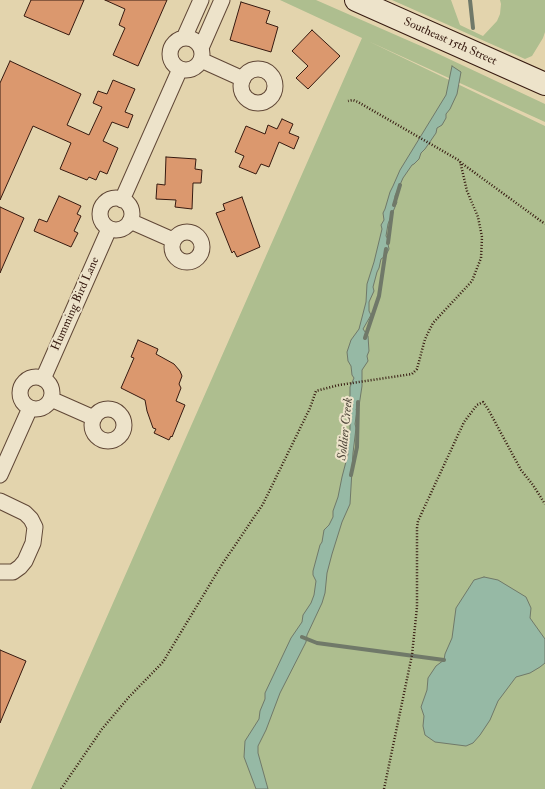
<!DOCTYPE html>
<style>
body{margin:0}
canvas{display:block;background:#e3d4ad}
</style>
<canvas width="545" height="789"></canvas>
<script>
const context = document.querySelector('canvas').getContext('2d');
context.lineJoin = 'round';
function paint(path, color) {
  context.fillStyle = color;
  context.fill(path, 'evenodd');
}
function toPath(rows) {
  const path = new Path2D();
  for (const r of rows) {
    if (r.length === 3) {
      path.moveTo(r[0] + r[2], r[1]);
      path.arc(r[0], r[1], r[2], 0, 2 * Math.PI);
      continue;
    }
    path.moveTo(r[0], r[1]);
    for (let i = 2; i < r.length; i += 2) path.lineTo(r[i], r[i + 1]);
  }
  return path;
}
function strokePath(path, color, width, dash) {
  context.strokeStyle = color;
  context.lineWidth = width;
  context.lineCap = dash ? 'butt' : 'round';
  context.setLineDash(dash || []);
  context.stroke(path);
}
function write(font, color, halo, rows, align = 'center') {
  context.font = font + ' "IM FELL Double Pica",serif';
  context.lineWidth = 4;
  context.setLineDash([]);
  context.textBaseline = 'middle';
  context.strokeStyle = halo;
  context.fillStyle = color;
  for (const [text, x, y, turn = 0] of rows) {
    context.save();
    context.translate(x, y);
    context.rotate((+turn || 0) * Math.PI / 180);
    context.textAlign = isNaN(turn) ? turn : align;
    if (halo) context.strokeText(text, 0, 0);
    context.fillText(text, 0, 0);
    context.restore();
  }
}
paint(toPath([
 [280,0,316,0,430,50,545,104,545,122,368,41,545,126,545,789,31,789,362,38],
 [392,0,451,0,460,25,483,36,497,21,500,14,501,4,500,0,545,0,545,32,543,38,532,56,525,59]
]), '#aebe8f');
const water = toPath([
 [452,66,461,72,457,94,450,109,446,114,446,118,442,125,437,128,436,133,425,149,421,153,419,159,414,164,412,165,403,178,395,196,395,199,397,202,388,224,386,236,389,241,388,244,389,249,386,255,385,255,384,257,381,259,379,268,377,272,373,287,374,291,369,302,369,311,371,315,363,329,368,336,369,351,367,356,368,361,362,370,362,386,359,406,356,409,357,411,355,424,356,428,353,453,350,504,342,522,332,554,327,573,325,593,322,603,307,635,306,642,280,693,266,730,258,746,258,753,268,789,256,789,244,757,245,741,259,719,260,711,265,699,265,693,291,638,302,622,303,615,311,603,314,595,316,581,313,575,313,571,320,545,322,542,324,530,329,525,333,517,333,511,338,497,342,477,348,454,347,444,350,429,350,387,354,378,352,375,351,366,348,361,347,352,351,340,359,329,366,302,367,284,374,262,382,229,381,225,384,220,383,213,385,209,390,192,393,186,400,170,446,95,452,66],
 [484,577,498,580,526,597,531,608,530,618,545,639,545,663,540,667,530,673,516,677,498,701,490,720,480,735,473,743,466,746,435,742,425,735,423,726,424,716,421,707,427,690,428,678,436,666,444,660,445,654,452,638,456,608,474,580,484,577]
]);
paint(water, '#96b9a5');
strokePath(water, '#707969', 1);
strokePath(toPath([
 [470,0,473,28],
 [394,205,400,185],
 [388,243,392,212],
 [365,338,379,296,386,249],
 [351,475,357,447,358,402],
 [302,637,317,643,444,660]
]), '#707969', 4);
const building = toPath([
 [31,0,84,0,69,35,24,16,31,0],
 [105,0,167,0,138,66,113,55,125,28,119,25,125,9,105,0],
 [241,2,270,11,266,23,278,27,271,52,230,40,241,2],
 [312,30,340,56,308,89,296,78,308,66,292,51,312,30],
 [10,61,81,94,67,125,89,135,102,107,93,103,98,91,107,94,113,80,135,89,125,112,133,115,128,128,112,122,103,141,118,148,107,174,100,171,96,180,89,177,87,180,60,169,71,143,33,126,0,200,0,83,10,61],
 [282,119,293,124,289,133,299,137,294,149,279,142,269,167,261,164,256,174,239,167,244,156,235,152,246,126,265,134,268,125,277,129,282,119],
 [166,157,196,159,195,169,202,170,201,183,193,183,192,209,175,207,176,200,156,199,157,184,165,185,166,157],
 [59,196,81,206,77,214,81,216,74,231,78,233,71,247,34,231,39,219,47,222,59,196],
 [242,197,260,247,237,257,234,251,232,253,216,213,225,210,223,204,242,197],
 [0,207,24,218,0,273,0,207],
 [138,340,158,349,156,354,174,364,180,371,182,376,179,384,181,388,176,401,185,405,172,437,171,436,169,440,154,433,156,429,153,428,147,411,145,400,121,388,134,358,131,357,138,340],
 [0,650,26,661,0,723,0,650]
]);
paint(building, '#db986e');
strokePath(building, '#361a10', 1);
const minor = toPath([
 [186,54,16],
 [184,38,201,0],
 [201,48,222,0],
 [201,60,243,79],
 [258,86,17],
 [116,214,16],
 [122,200,180,69],
 [130,221,173,240],
 [187,247,15],
 [36,393,16],
 [43,379,109,229],
 [51,399,94,418],
 [108,425,16],
 [0,475,30,408],
 [0,501,25,513,31,519,35,527,33,543,25,561,20,567,13,572,0,572]
]);
const secondary = toPath([
 [356,0,545,84]
]);
strokePath(minor, '#614837', 17);
strokePath(secondary, '#361a10', 24);
strokePath(toPath([
 [460,162,545,224],
 [61,789,102,729,129,697,163,662,221,566,263,504,310,408,316,391,339,385,412,374,417,369,425,339,433,323,472,281,481,258,482,237,478,217,467,191,460,161,358,102,353,100,348,101],
 [384,789,412,655,417,607,417,528,418,521,464,422,477,405,483,402,488,409,521,470,533,485,545,504]
]), '#361a10', 2.5, [1, 2]);
strokePath(minor, '#ede3ca', 15);
strokePath(secondary, '#ede3ca', 22);
write('12px', '#361a10', '#ede3ca', [
 ["Southeast 15th Street",450,42,24],
 ["Humming Bird Lane",76,304,-66]
]);
write('italic 13px', '#534a3d', '#ede3ca', [
 ["Soldier Creek",346,429,-84]
]);
</script>
